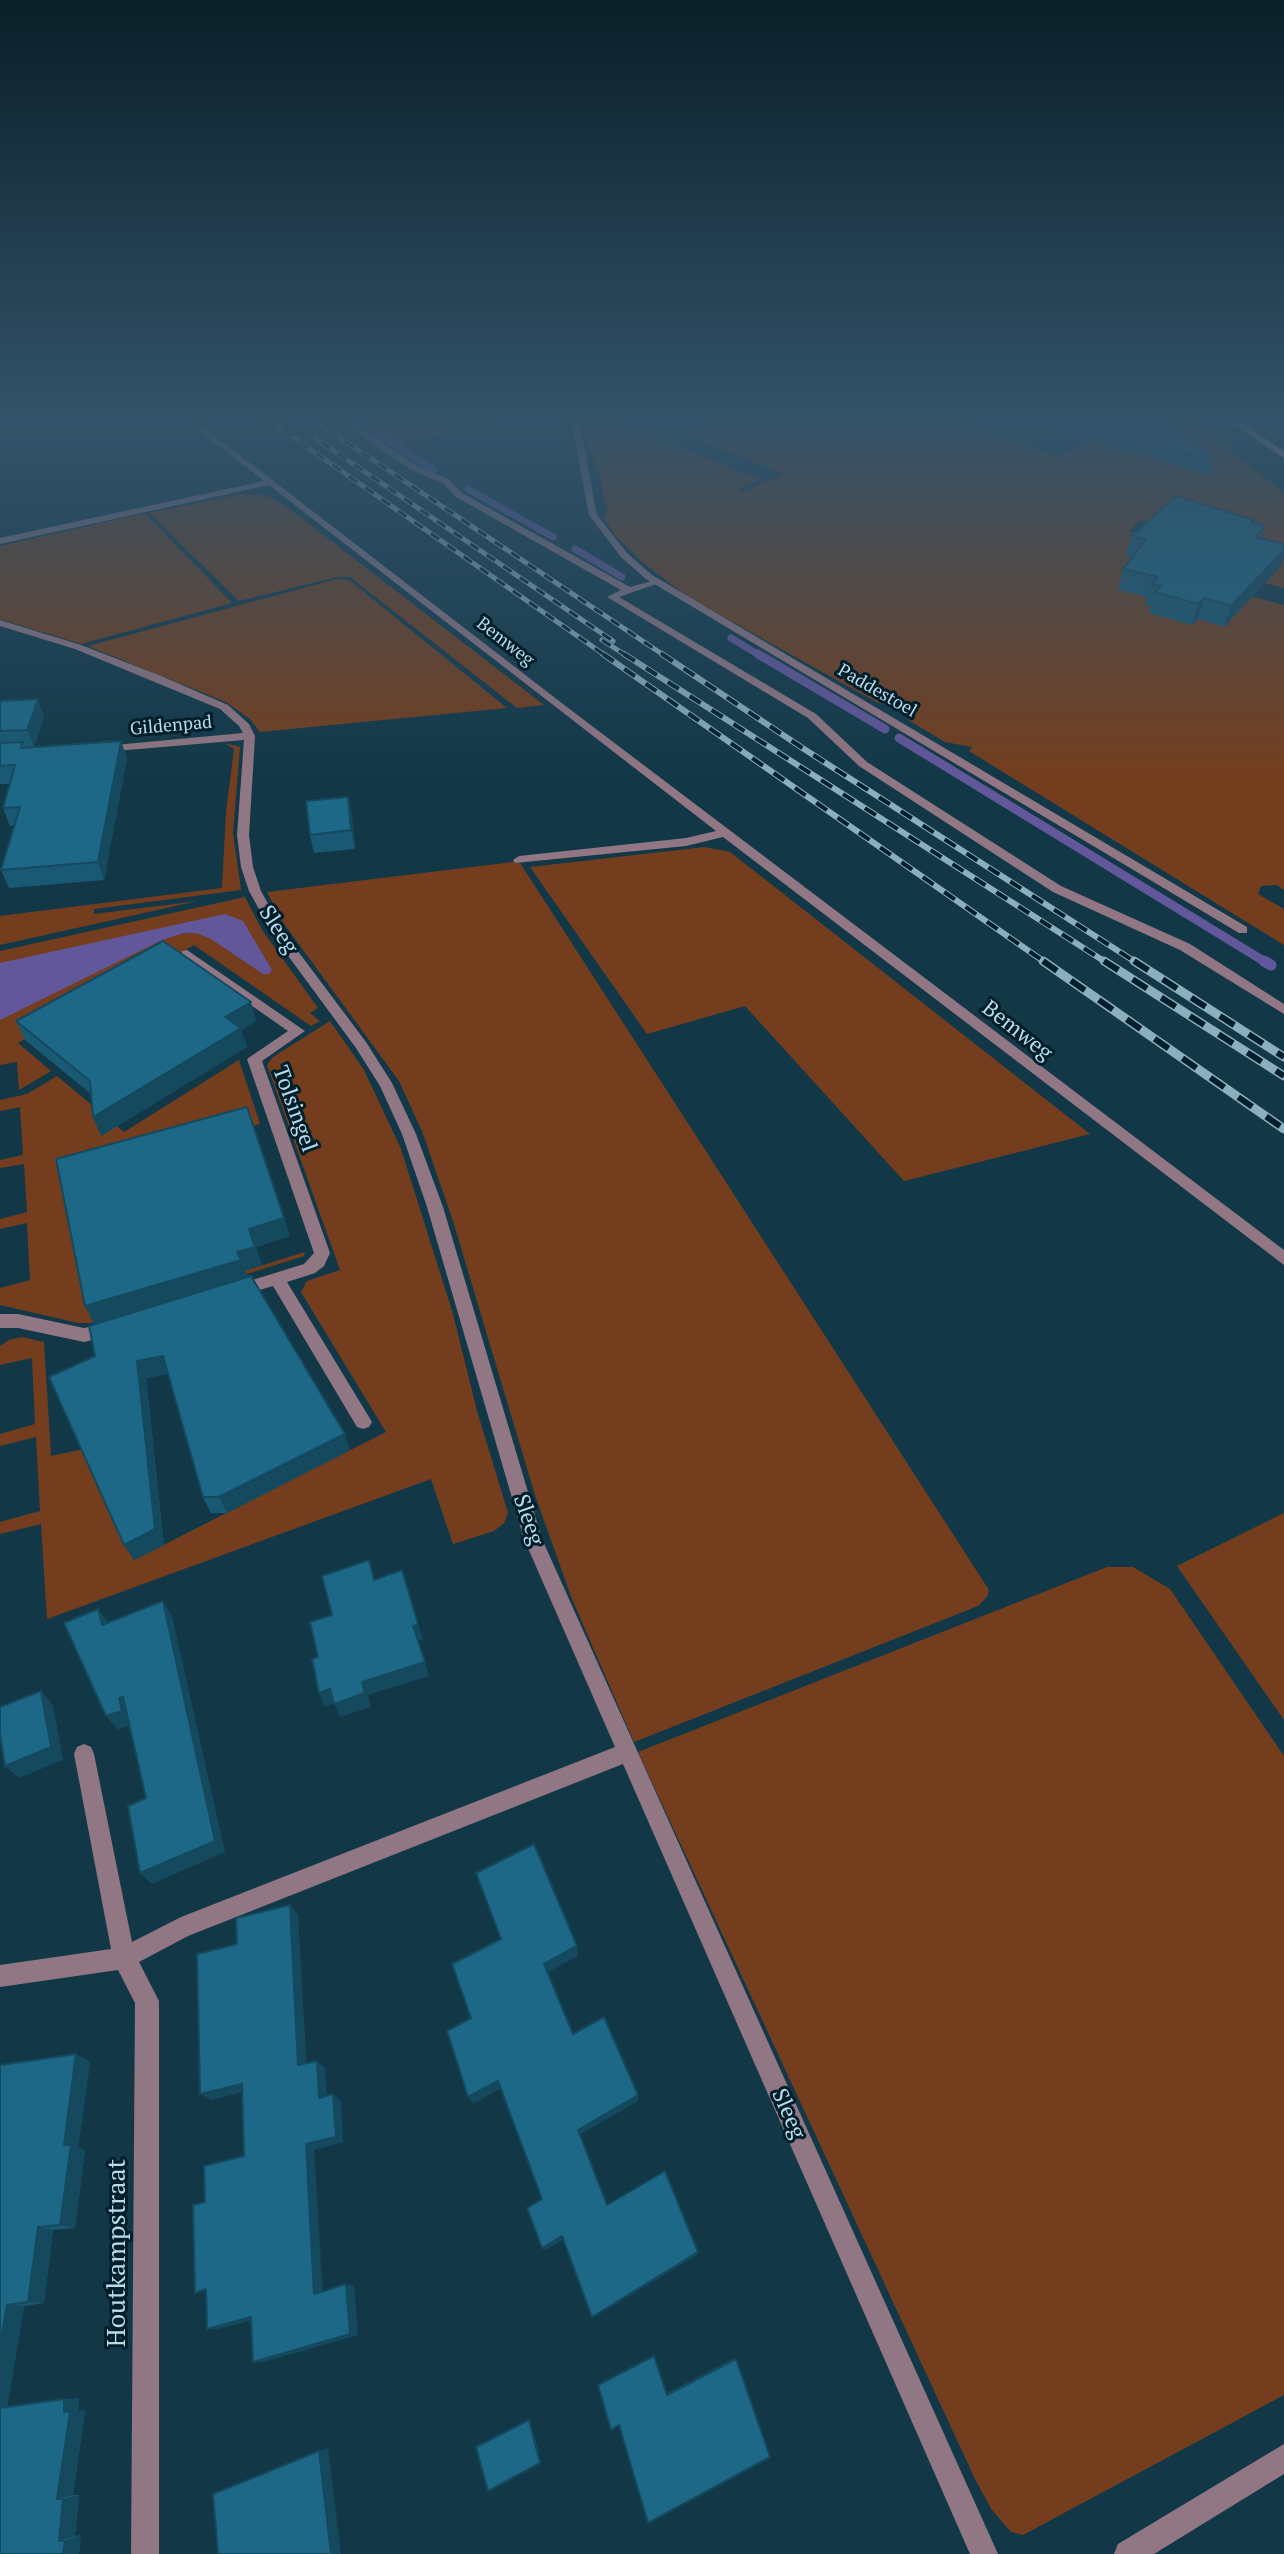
<!DOCTYPE html>
<style>
body{margin:0}
canvas{display:block;background:#123848}
</style>
<canvas width="1284" height="2554"></canvas>
<script>
const context = document.querySelector('canvas').getContext('2d');
context.lineJoin = 'round';
function paint(path, color) {
  context.fillStyle = color;
  context.fill(path, 'evenodd');
}
function toPath(rows) {
  const path = new Path2D();
  for (const r of rows) {
    path.moveTo(r[0], r[1]);
    for (let i = 2; i < r.length; i += 2) path.lineTo(r[i], r[i + 1]);
  }
  return path;
}
function strokePath(path, color, width, dash) {
  context.strokeStyle = color;
  context.lineWidth = width;
  context.lineCap = dash ? 'butt' : 'round';
  context.setLineDash(dash || []);
  context.stroke(path);
}
function write(font, color, halo, rows, align = 'center') {
  context.font = font + ' "PT Serif",serif';
  context.lineWidth = 6;
  context.setLineDash([]);
  context.textBaseline = 'middle';
  context.strokeStyle = halo;
  context.fillStyle = color;
  for (const [text, x, y, turn = 0] of rows) {
    context.save();
    context.translate(x, y);
    context.rotate((+turn || 0) * Math.PI / 180);
    context.textAlign = isNaN(turn) ? turn : align;
    if (halo) context.strokeText(text, 0, 0);
    context.fillText(text, 0, 0);
    context.restore();
  }
}
paint(toPath([
 [356,419,503,419,397,445],
 [579,419,611,419,761,479,737,490,741,492,783,474,686,435,728,419,972,419,961,426,1060,456,1128,419,1193,419,1232,447,1231,450,1284,493,1284,588,1232,575,1157,521,1139,521,1129,531,1148,537,1168,568,1162,572,1284,605,1284,890,1277,885,1261,886,1258,894,1284,909,1284,945,969,751,972,747,945,742,910,721,903,707,878,703,688,597,641,561,615,535,604,518,607,512,598,471],
 [241,494,264,495,282,503,544,705,517,708,350,577,337,577,239,601,149,513],
 [145,513,232,603,81,644,0,619,0,546],
 [337,579,349,580,507,708,260,732,250,719,226,702,88,646],
 [225,743,240,747,233,833,241,890,94,909,94,914,198,901,0,945,0,916,222,888,226,812,234,749],
 [705,847,730,852,1090,1134,904,1181,745,1006,647,1034,530,867],
 [513,862,520,863,989,1590,987,1597,978,1606,634,1742,572,1599,535,1495,453,1221,422,1131,399,1081,282,921,267,892],
 [245,897,262,930,318,1008,310,1013,320,1021,311,1026,194,945,18,1043,51,1071,19,1090,17,1062,0,1065,0,951],
 [330,1021,364,1070,401,1149,453,1314,477,1411,508,1513,504,1523,494,1531,453,1544,431,1479,47,1619,41,1524,0,1534,0,1522,40,1511,36,1437,0,1446,0,1434,35,1424,32,1358,0,1365,0,1346,9,1340,22,1337,44,1342,51,1456,83,1449,134,1560,386,1432,301,1292,307,1281,340,1270,267,1065,273,1057],
 [239,1060,260,1124,65,1178,94,1318,305,1252,304,1256,91,1323,78,1323,0,1305,0,1288,30,1280,27,1223,0,1229,0,1219,27,1212,24,1164,0,1168,0,1160,23,1155,20,1107,0,1111,0,1100,27,1094,57,1076,124,1132],
 [1284,1513,1284,1720,1177,1566],
 [1107,1567,1133,1567,1170,1589,1284,1756,1284,2395,1023,2535,1011,2532,992,2510,976,2481,638,1752]
]), '#743e1e');
paint(toPath([
 [225,914,243,921,272,970,269,974,263,974,211,939,197,933,184,933,162,940,0,1020,0,963]
]), '#62579a');
strokePath(toPath([
 [356,419,434,470],
 [468,489,553,537],
 [575,549,622,577],
 [731,638,761,656]
]), '#62579a', 7);
strokePath(toPath([
 [758,654,885,729],
 [899,738,1267,963]
]), '#62579a', 9);
strokePath(toPath([
 [1264,961,1271,965]
]), '#62579a', 11);
paint(toPath([
 [337,419,346,419,419,467,449,479,462,493,630,587,659,579,659,583,619,597,816,714,867,762,1061,886,1190,944,1284,1004,1284,1014,1180,950,1053,892,859,766,808,718,607,597,621,590,456,497,443,483,413,471,337,419]
]), '#917683');
paint(toPath([
 [184,419,193,419,563,704,1284,1250,1284,1265,723,837,686,846,515,863,513,860,519,856,686,838,716,831,269,485,0,544,0,538,264,481,184,419],
 [571,419,579,419,597,515,627,553,652,575,1247,927,1247,933,1239,933,646,579,621,557,589,515,571,419],
 [0,620,81,645,159,675,228,705,249,724,255,736,249,835,253,867,261,891,285,934,366,1042,392,1083,416,1134,443,1207,542,1539,998,2554,970,2554,623,1764,188,1936,139,1962,159,2001,159,2554,131,2554,135,2003,118,1970,0,1987,0,1965,111,1949,74,1754,77,1747,84,1744,91,1747,94,1754,132,1942,181,1917,615,1747,524,1539,427,1207,402,1134,380,1086,356,1048,275,938,249,891,241,867,237,835,244,740,104,752,99,749,104,746,243,733,239,726,220,709,75,649,0,626,0,620],
 [187,950,305,1031,262,1061,330,1253,324,1266,315,1273,287,1282,369,1417,372,1422,369,1427,363,1429,357,1427,273,1286,236,1297,230,1295,228,1291,230,1287,304,1264,314,1253,247,1059,288,1031,182,957,182,951,187,950],
 [0,1314,18,1314,84,1328,111,1322,117,1324,119,1329,117,1334,84,1342,18,1328,0,1328,0,1314],
 [1284,2444,1284,2474,1154,2554,1114,2554,1118,2544,1284,2444]
]), '#917683');
paint(toPath([
 [1225,419,1236,419,1284,451,1284,458,1225,419]
]), '#efb8d2');
const railFar2 = toPath([
 [267,419,606,656],
 [312,419,665,656],
 [305,431,613,641],
 [602,640,627,656]
]);
const railFar1 = toPath([
 [603,654,1046,963],
 [624,654,1107,963],
 [662,654,804,749,1137,963]
]);
const rail = toPath([
 [1043,961,1284,1129],
 [1104,961,1284,1076],
 [1134,961,1284,1057]
]);
strokePath(railFar2, '#8bafbf', 5);
strokePath(railFar1, '#8bafbf', 6);
strokePath(rail, '#8bafbf', 9);
strokePath(railFar2, '#011f2b', 3, [10]);
strokePath(railFar1, '#011f2b', 4, [13]);
strokePath(rail, '#011f2b', 6, [17]);
paint(toPath([
 [1003,419,1162,419,1214,458,1208,475,1029,422,1023,425],
 [1264,419,1284,419,1284,433],
 [1253,523,1265,526,1261,538,1284,544,1284,557,1281,566,1224,627,1198,619,1192,625,1149,613,1151,606,1145,605,1147,597,1118,590,1123,569,1132,558,1126,557,1132,536],
 [0,701,44,716,34,747,127,758,104,880,9,888,1,870,15,825,10,826,3,808,10,784,0,784],
 [348,797,352,815,355,849,314,853,310,835],
 [16,1021,256,1021,241,1030,247,1047,101,1136,93,1117,91,1094,25,1040],
 [56,1159,290,1236,256,1247,262,1265,245,1270,248,1277,350,1450,227,1513,211,1513,203,1497,168,1374,146,1378,164,1545,134,1560,95,1356,94,1324,85,1306],
 [76,2054,90,2062,78,2147,85,2150,75,2228,53,2230,44,2303,24,2306,7,2407,79,2398,79,2411,85,2410,73,2495,79,2495,75,2536,81,2535,79,2554,0,2554,0,2065],
 [733,2359,736,2359,648,2523,666,2394]
]), '#195973');
paint(toPath([
 [1025,419,1029,419,1029,422,1023,425],
 [1284,550,1284,557,1281,566,1224,627,1231,606],
 [1204,598,1198,619,1192,625,1198,604],
 [38,699,44,716,34,747,27,730],
 [121,741,127,758,104,880,98,862],
 [348,797,352,815,355,849,351,830],
 [251,1002,256,1021,241,1030,247,1047,101,1136,93,1117,225,1017],
 [284,1218,290,1236,256,1247,262,1265,245,1270,248,1278,94,1324,85,1306,237,1252,249,1229],
 [163,1356,171,1373,146,1378,164,1545,134,1560,124,1545,137,1361],
 [345,1434,350,1450,227,1513,219,1497],
 [163,1601,172,1616,225,1852,152,1884,140,1873],
 [98,1609,109,1624,102,1625],
 [418,1624,423,1639,418,1640,413,1626],
 [425,1662,429,1676,368,1695,371,1707,340,1717,334,1704,362,1682],
 [330,1689,336,1702,325,1707,319,1693],
 [41,1691,53,1705,63,1760,19,1778,5,1766],
 [123,1697,133,1724,118,1730,106,1716,119,1698],
 [290,1905,298,1915,307,2072,298,2065],
 [577,1946,578,1956,546,1973,544,1964],
 [76,2054,90,2062,78,2147,85,2150,75,2228,60,2225,64,2145],
 [317,2061,325,2068,327,2104,319,2098],
 [498,2081,501,2088,473,2104,468,2097],
 [242,2084,251,2090,211,2100,200,2094],
 [333,2094,341,2101,343,2142,314,2150,323,2295,314,2294,306,2144],
 [638,2095,638,2101,579,2135,578,2130],
 [38,2227,53,2230,44,2303,28,2302],
 [562,2236,564,2239,545,2250,542,2248],
 [698,2252,697,2255,593,2318,592,2317],
 [346,2284,354,2286,358,2335,263,2362,253,2362],
 [7,2305,24,2306,7,2408,0,2409,0,2346],
 [251,2317,261,2318,218,2329,207,2329],
 [79,2398,79,2411,85,2410,73,2495,57,2499,64,2399],
 [529,2420,530,2420,541,2461,540,2463],
 [328,2448,341,2554,331,2554,319,2451],
 [79,2495,75,2536,59,2541,63,2499],
 [81,2535,79,2554,63,2554,65,2541]
]), '#14495e');
const building = toPath([
 [1068,419,1162,419,1214,458,1213,461,1068,419],
 [1176,496,1254,520,1251,522,1265,526,1256,537,1284,544,1284,550,1231,606,1204,598,1198,604,1155,592,1161,586,1151,584,1158,577,1123,569,1146,540,1132,536,1176,496],
 [38,699,27,730,0,731,0,701,38,699],
 [121,741,98,862,1,870,20,807,3,808,15,765,0,766,0,743,23,742,21,748,121,741],
 [348,797,351,830,310,835,306,801,348,797],
 [163,941,251,1002,225,1017,241,1028,93,1117,90,1081,16,1021,163,941],
 [247,1107,284,1218,249,1229,255,1247,237,1252,241,1260,85,1306,56,1159,247,1107],
 [251,1276,345,1434,219,1497,203,1497,163,1356,137,1361,155,1529,124,1545,49,1377,95,1356,89,1326,251,1276],
 [369,1560,374,1580,402,1570,418,1624,413,1626,425,1662,362,1682,365,1693,334,1704,330,1689,319,1693,312,1659,318,1657,310,1622,332,1615,322,1576,369,1560],
 [163,1601,215,1841,140,1873,128,1806,146,1798,123,1697,119,1698,122,1711,106,1716,64,1623,98,1609,102,1625,163,1601],
 [41,1691,51,1747,5,1766,0,1734,0,1707,41,1691],
 [534,1844,577,1946,544,1964,573,2034,604,2017,638,2095,578,2130,607,2205,665,2171,698,2252,592,2317,562,2236,542,2248,527,2208,542,2199,498,2081,468,2097,447,2031,471,2018,452,1964,501,1939,476,1873,534,1844],
 [290,1905,298,2065,317,2061,319,2098,333,2094,336,2137,306,2144,314,2294,346,2284,350,2334,253,2362,251,2317,207,2329,206,2289,195,2293,193,2205,205,2202,204,2166,244,2156,242,2084,200,2094,197,1954,237,1944,236,1918,290,1905],
 [76,2054,64,2145,71,2145,60,2225,38,2227,28,2302,7,2305,0,2346,0,2065,76,2054],
 [654,2356,667,2395,736,2359,770,2457,648,2523,619,2425,611,2430,598,2385,654,2356],
 [64,2399,64,2412,70,2412,57,2499,63,2499,59,2541,65,2541,63,2554,0,2554,0,2408,64,2399],
 [529,2420,540,2463,488,2491,476,2447,529,2420],
 [319,2451,331,2554,218,2554,213,2494,319,2451]
]);
paint(building, '#1d6886');
strokePath(building, '#14495e', 2);
const sky = context.createLinearGradient(0, 0, 0, 776);
sky.addColorStop(0, '#0a1f28');
sky.addColorStop(0.54, '#33536a');
sky.addColorStop(1, '#33536a00');
context.fillStyle = sky;
context.fillRect(0, 0, 1284, 776);
write('18px', '#b8daea', '#011f2b', [
 ["Bemweg",505,642,38],
 ["Paddestoel",877,691,30],
 ["Gildenpad",171,726,-5]
]);
write('22px', '#b8daea', '#011f2b', [
 ["Sleeg",278,930,57],
 ["Bemweg",1017,1031,38],
 ["Tolsingel",294,1109,70],
 ["Sleeg",528,1520,71],
 ["Sleeg",788,2114,66]
]);
write('26px', '#b8daea', '#011f2b', [
 ["Houtkampstraat",118,2253,-90]
]);
</script>
